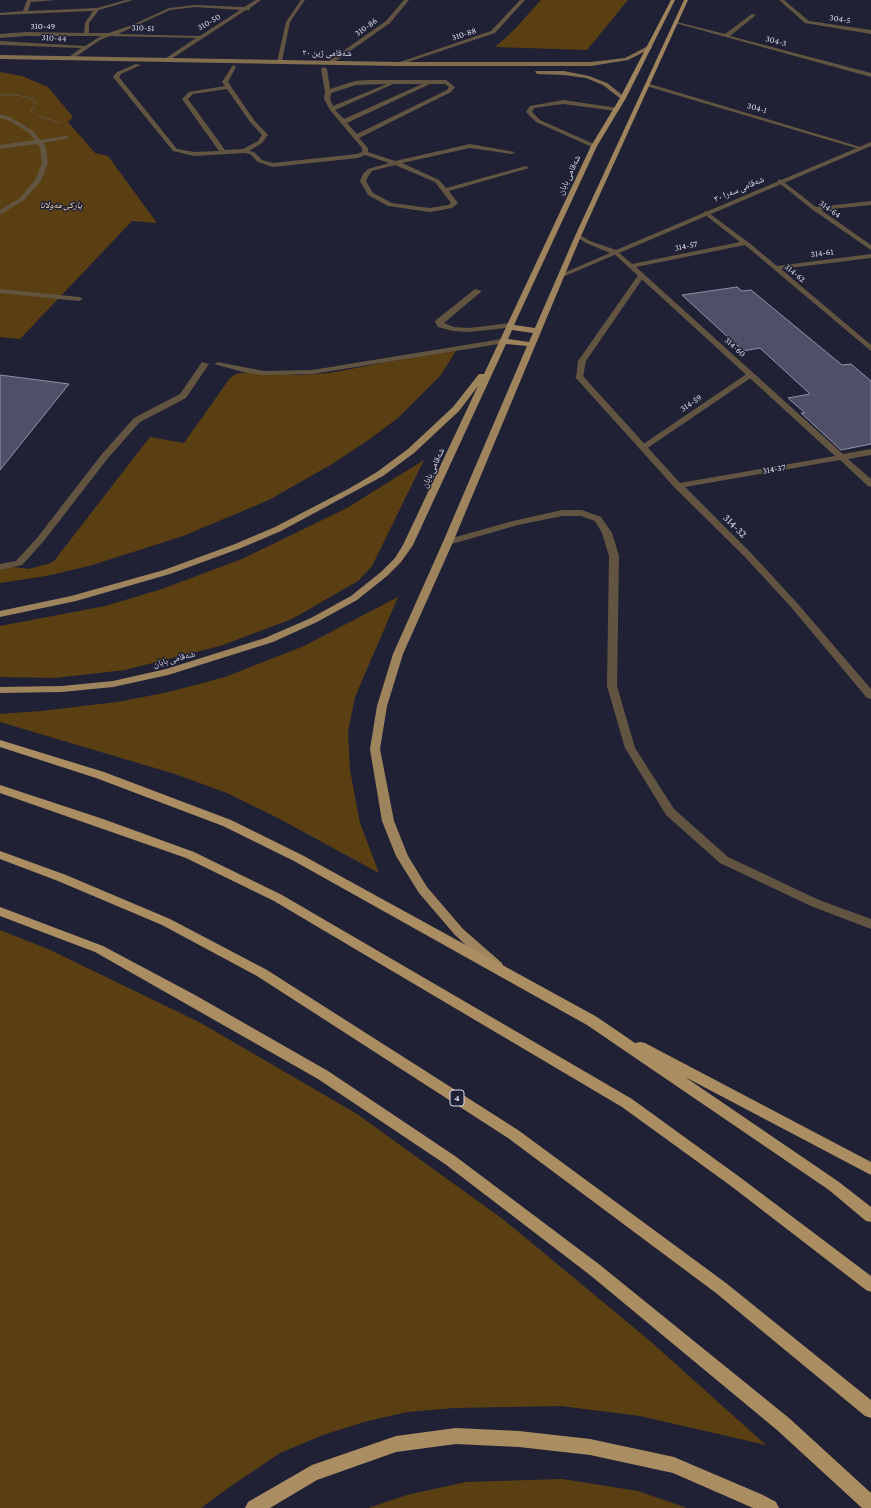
<!DOCTYPE html>
<meta charset="utf-8">
<style>
body{margin:0}
canvas{display:block;background:#212136}
</style>
<canvas width="871" height="1508"></canvas>
<script>
const context = document.querySelector('canvas').getContext('2d');
context.lineJoin = 'round';
function paint(path, color) {
  context.fillStyle = color;
  context.fill(path, 'evenodd');
}
function toPath(rows) {
  const path = new Path2D();
  for (const r of rows) {
    path.moveTo(r[0], r[1]);
    for (let i = 2; i < r.length; i += 2) path.lineTo(r[i], r[i + 1]);
  }
  return path;
}
function strokePath(path, color, width, dash) {
  context.strokeStyle = color;
  context.lineWidth = width;
  context.lineCap = dash ? 'butt' : 'round';
  context.setLineDash(dash || []);
  context.stroke(path);
}
function write(font, color, halo, rows, align = 'center') {
  context.font = font + ' "Crimson Pro","Noto Naskh Arabic",serif';
  context.lineWidth = 3;
  context.setLineDash([]);
  context.textBaseline = 'middle';
  context.strokeStyle = halo;
  context.fillStyle = color;
  for (const [text, x, y, turn = 0] of rows) {
    context.save();
    context.translate(x, y);
    context.rotate((+turn || 0) * Math.PI / 180);
    context.textAlign = isNaN(turn) ? turn : align;
    if (halo) context.strokeText(text, 0, 0);
    context.fillText(text, 0, 0);
    context.restore();
  }
}
paint(toPath([
 [541,0,628,0,587,50,495,47,512,32],
 [0,72,22,76,48,87,73,117,68,122,95,153,108,156,157,223,132,221,20,339,0,337],
 [457,349,441,375,398,418,367,441,332,464,269,500,183,536,89,566,46,576,0,583,0,565,28,569,48,564,54,561,150,437,184,443,230,378,236,374,250,372,298,375,329,373],
 [424,460,372,566,358,581,292,619,220,646,125,670,55,678,0,677,0,626,105,606,162,589,242,559,347,508],
 [398,597,355,697,348,732,350,770,360,823,379,873,278,818,227,793,175,774,0,722,0,714,41,711,117,702,169,692,225,677,304,646],
 [0,930,48,949,199,1022,357,1114,504,1220,650,1341,766,1445,640,1416,561,1406,454,1408,407,1412,364,1422,323,1435,280,1453,231,1486,201,1508,0,1508],
 [562,1479,638,1491,687,1508,368,1508,407,1495,466,1482]
]), '#593f11');
const building = toPath([
 [737,287,742,291,751,290,842,365,851,364,871,381,871,444,841,450,801,413,805,413,788,398,810,394,760,348,743,351,682,295,737,287],
 [0,375,69,384,0,470,0,375]
]);
paint(building, '#4f5067');
strokePath(building, '#9091ab', 1);
strokePath(toPath([
 [0,95,16,95,30,98,35,101,35,105,31,111,34,114],
 [38,116,61,123]
]), '#666679', 1, [1, 1]);
paint(toPath([
 [136,64,141,65,121,74,119,77,177,149,194,152,219,151,182,99,189,92,225,86,222,82,233,65,236,67,228,82,254,120,268,135,262,143,249,151,254,152,262,160,273,163,357,154,362,152,362,148,330,110,324,99,325,92,321,69,324,67,327,69,330,89,355,81,367,80,446,80,455,87,451,92,359,138,368,148,368,152,395,161,470,144,515,152,512,154,470,148,402,163,439,180,446,188,526,166,529,168,449,191,458,203,457,204,452,208,430,212,388,206,368,195,360,181,363,174,368,169,389,163,365,155,358,158,273,167,258,162,250,154,244,153,194,156,173,151,113,77,117,72,136,64],
 [387,84,333,106,330,99,331,93,356,85,387,84],
 [393,84,422,84,344,119,335,110,393,84],
 [430,84,445,84,449,87,447,90,357,134,347,123,430,84],
 [227,89,250,122,262,135,258,141,243,149,225,150,188,99,193,94,227,89],
 [395,165,435,182,451,203,448,205,430,208,392,203,373,193,366,181,369,175,372,171,395,165],
 [563,100,618,108,616,111,563,104,534,108,532,112,540,120,596,145,596,147,592,147,536,122,526,112,530,106,563,100],
 [639,274,645,275,586,361,583,377,576,379,578,361,639,274],
 [475,289,482,291,444,323,454,327,469,328,511,323,515,325,514,327,469,332,453,331,438,327,435,322,436,320,475,289],
 [502,339,505,339,505,343,312,374,264,375,243,372,214,364,218,362,264,371,312,370,502,339],
 [202,362,209,364,186,398,140,422,108,458,43,542,22,565,0,570,0,564,16,561,37,538,102,454,134,418,180,394,202,362],
 [748,373,755,375,646,449,640,449,639,447,748,373],
 [562,510,582,510,601,517,612,533,619,556,617,686,635,748,674,809,728,857,819,900,871,919,871,929,811,906,720,863,666,815,625,748,607,686,609,556,602,533,595,521,581,516,562,516,518,525,448,545,443,542,445,540,513,521,562,510]
]), '#615441');
paint(toPath([
 [0,114,12,118,33,131,40,140,66,136,69,138,43,143,46,147,48,163,41,181,24,200,0,215,0,210,20,198,35,180,42,163,40,147,37,144,0,149,0,145,35,140,29,133,8,120,0,118,0,114],
 [0,289,79,297,83,299,79,301,0,293,0,289]
]), '#615441');
paint(toPath([
 [27,0,56,0,31,2,28,11,97,8,126,0,133,0,99,10,89,23,89,33,109,33,132,25,169,8,195,5,244,7,256,0,261,0,250,8,250,10,246,10,168,61,166,58,196,38,110,36,100,40,71,60,69,57,81,48,0,45,0,41,85,46,101,36,26,36,0,38,0,34,26,32,84,33,85,23,93,11,0,15,0,13,23,11,27,0],
 [195,7,240,10,200,36,118,34,170,10,195,7],
 [404,0,409,0,390,23,333,63,329,63,329,61,386,21,404,0],
 [520,0,525,0,495,33,399,65,394,64,491,31,520,0],
 [779,0,784,0,809,21,871,30,871,34,805,23,779,0],
 [752,14,756,15,730,36,871,73,871,77,675,23,677,22,725,34,752,14],
 [646,84,650,84,864,148,859,149,646,86,646,84],
 [780,179,816,207,871,201,871,205,821,210,871,245,871,250,813,210,778,182,777,181,780,179],
 [706,211,748,242,777,266,871,254,871,258,781,269,871,345,871,351,745,245,636,267,843,454,871,449,871,455,848,459,871,479,871,487,868,486,840,460,685,487,751,553,797,603,871,689,871,699,867,698,791,607,745,557,675,488,575,377,582,375,680,483,835,456,612,252,617,251,632,264,740,242,704,214,704,212,706,211]
]), '#615441');
paint(toPath([
 [301,0,305,0,290,22,282,61,277,62,286,22,301,0],
 [871,142,871,146,565,276,559,275,610,253,586,243,576,237,576,235,580,235,590,241,616,250,871,142]
]), '#615441');
paint(toPath([
 [650,45,652,48,628,60,591,66,397,66,0,59,0,55,397,62,591,62,625,58,650,45],
 [535,71,564,71,589,76,607,83,626,98,621,99,603,85,586,78,564,75,537,74,535,71]
]), '#836f50');
paint(toPath([
 [671,0,675,0,626,98,597,146,514,325,535,328,575,236,684,0,688,0,581,236,453,542,403,654,387,706,380,749,394,821,408,856,427,887,463,929,502,963,503,966,502,969,497,971,492,969,455,935,419,893,396,856,382,821,370,749,377,706,393,654,443,542,527,346,506,344,413,545,401,562,387,576,357,600,317,622,273,642,168,675,113,687,62,692,0,693,0,687,62,686,113,681,166,669,265,638,311,618,351,596,381,572,395,558,403,545,478,386,459,411,414,453,383,476,281,531,241,548,170,574,76,601,0,617,0,611,71,596,164,570,235,544,275,527,350,488,377,472,408,449,453,407,479,374,484,374,591,146,620,98,671,0],
 [512,330,533,333,529,342,508,339,512,330]
]), '#9e845c');
paint(toPath([
 [0,740,104,772,231,820,302,855,597,1017,635,1043,640,1042,645,1043,871,1162,871,1175,685,1077,839,1182,871,1207,871,1222,866,1221,829,1190,587,1025,294,861,223,826,96,778,0,747,0,740],
 [0,785,103,819,194,852,282,895,632,1099,741,1178,871,1276,871,1292,866,1290,731,1186,622,1107,274,901,186,858,0,793,0,785],
 [0,851,66,875,170,919,267,970,518,1130,726,1283,871,1400,871,1418,865,1416,716,1293,508,1138,257,976,162,925,58,881,0,859,0,851],
 [0,907,103,946,195,995,328,1071,455,1156,600,1265,789,1418,871,1493,871,1508,862,1508,777,1430,590,1275,445,1164,318,1079,95,952,0,916,0,907],
 [456,1428,519,1431,590,1439,674,1457,763,1495,776,1502,779,1508,753,1508,673,1473,590,1455,519,1447,456,1444,396,1452,317,1480,270,1508,245,1508,248,1502,312,1465,396,1436,456,1428]
]), '#aa8e61');
write('9px', '#dcddeb', '#212136', [
 ["304-5",840,19,9],
 ["310-50",209,22,-30],
 ["310-49",43,26],
 ["310-86",366,27,-36],
 ["310-51",143,28,2],
 ["310-88",464,34,-18],
 ["310-44",54,38,3],
 ["304-3",776,41,15],
 ["شەقامی ژین ٢٠",327,53,1],
 ["304-1",757,108,16],
 ["شەقامی بابان",569,175,-65],
 ["شەقامی سەرا ٣٠",739,189,-23],
 ["314-64",830,209,35],
 ["314-57",686,246,-11],
 ["314-61",822,253,-7],
 ["314-62",795,273,40],
 ["314-60",735,347,42],
 ["314-59",691,403,-34],
 ["شەقامی بابان",433,468,-65],
 ["314-37",774,469,-10],
 ["شەقامی بابان",174,659,-15]
]);
write('italic 9px', '#fbdfb4', '#212136', [
 ["پارکی مەولانا",61,205]
]);
for (const [x, y, w] of [
 [457,1098,14]
]) {
  const box = new Path2D();
  box.roundRect(x - w / 2, y - 8, w, 16, 3);
  context.fillStyle = '#212136';
  context.fill(box);
  strokePath(box, '#dcddeb', 1);
}
write('bold 10px', '#dcddeb', null, [
 ["4",457,1098]
]);
write('11px', '#dcddeb', '#212136', [
 ["314-32",735,526,45]
]);
</script>
